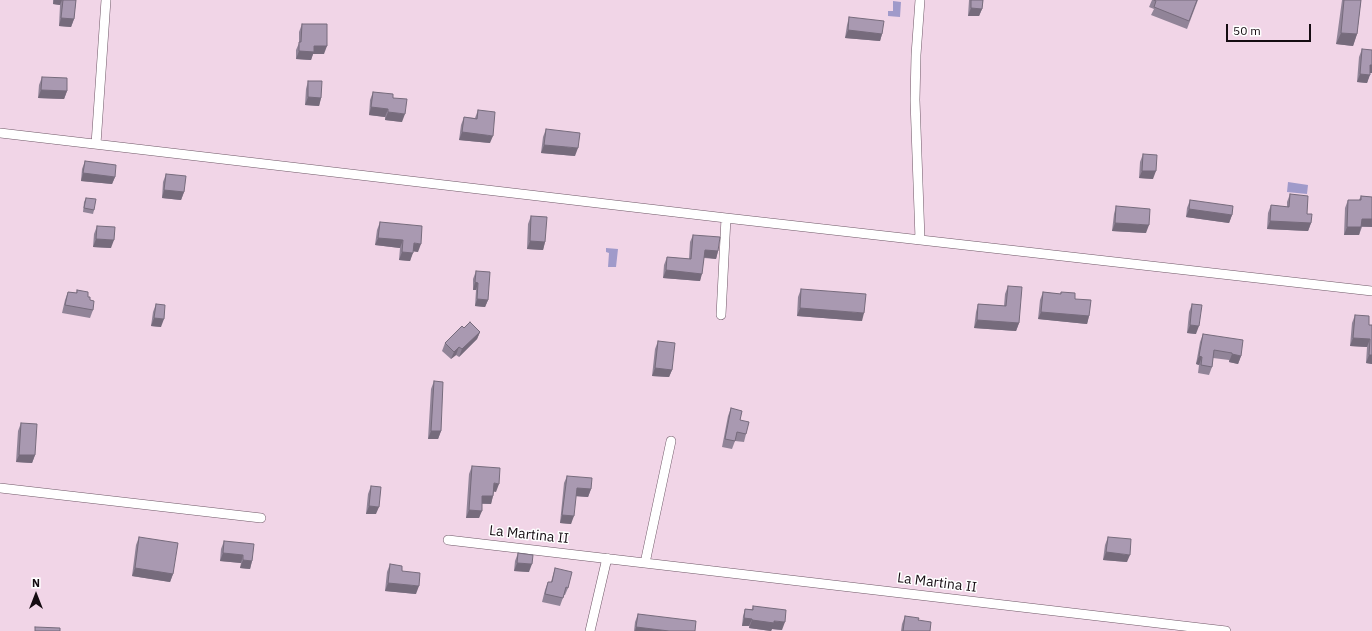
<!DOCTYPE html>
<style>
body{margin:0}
#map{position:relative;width:1372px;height:631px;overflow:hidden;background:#f1d5e7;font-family:"IBM Plex Sans",sans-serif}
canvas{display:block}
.north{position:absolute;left:16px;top:575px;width:40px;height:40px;-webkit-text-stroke:3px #fff;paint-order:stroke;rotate:0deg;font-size:11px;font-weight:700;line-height:16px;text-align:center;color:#150c12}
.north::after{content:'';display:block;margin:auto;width:14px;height:18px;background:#150c12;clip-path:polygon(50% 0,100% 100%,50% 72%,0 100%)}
.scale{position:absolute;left:1226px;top:24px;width:85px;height:18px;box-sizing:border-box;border:2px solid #150c12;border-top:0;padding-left:5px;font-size:12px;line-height:14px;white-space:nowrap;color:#150c12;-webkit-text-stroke:3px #fff;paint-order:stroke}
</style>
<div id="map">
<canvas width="1372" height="631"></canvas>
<div class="north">N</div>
<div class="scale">50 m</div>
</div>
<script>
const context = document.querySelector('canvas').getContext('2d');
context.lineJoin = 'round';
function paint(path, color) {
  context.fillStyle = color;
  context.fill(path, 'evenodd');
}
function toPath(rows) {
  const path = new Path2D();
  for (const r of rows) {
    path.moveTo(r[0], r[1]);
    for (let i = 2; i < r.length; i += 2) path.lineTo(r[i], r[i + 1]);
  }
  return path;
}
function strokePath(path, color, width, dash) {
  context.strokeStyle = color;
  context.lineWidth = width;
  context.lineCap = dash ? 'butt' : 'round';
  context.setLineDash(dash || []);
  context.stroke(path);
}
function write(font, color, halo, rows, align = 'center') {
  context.font = font + ' "IBM Plex Sans",sans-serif';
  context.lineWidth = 3;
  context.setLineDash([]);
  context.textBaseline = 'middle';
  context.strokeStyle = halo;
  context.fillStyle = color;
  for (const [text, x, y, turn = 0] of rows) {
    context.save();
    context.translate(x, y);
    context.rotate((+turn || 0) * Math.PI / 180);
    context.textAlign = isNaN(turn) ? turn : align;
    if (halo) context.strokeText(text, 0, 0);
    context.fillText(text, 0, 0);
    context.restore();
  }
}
paint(toPath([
 [893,1,901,2,900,17,888,16,888,11,893,11],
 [1288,182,1308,185,1307,194,1287,192],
 [606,248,618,249,616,267,608,267,609,253,606,252]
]), '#a09aca');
const minor = toPath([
 [920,0,916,55,915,100,920,239],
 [0,133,726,218,1372,291],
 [96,144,106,0],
 [721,315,726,218],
 [0,488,261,518],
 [448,540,1226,631],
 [645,563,671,441],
 [590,631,607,558]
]);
strokePath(minor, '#6f5867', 10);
strokePath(minor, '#fff', 9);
paint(toPath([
 [53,0,76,0,74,19,71,27,59,26,60,5,53,4],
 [969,0,983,0,982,9,979,16,968,16],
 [1152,0,1198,0,1187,29,1151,15,1154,9,1149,7],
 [1342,0,1361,0,1357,34,1353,46,1336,44],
 [849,17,882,34,880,41,845,38,847,25],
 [302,24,324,54,313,54,311,60,296,59,296,50,299,43,299,32],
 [1362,49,1370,73,1367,83,1357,82,1359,57],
 [42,77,67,91,64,99,38,98,39,85],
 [308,81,321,98,319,106,305,105,306,89],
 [373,92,393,98,402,122,385,120,385,117,369,115,370,100],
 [478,110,490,143,459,140,461,125,464,117,475,118],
 [546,129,575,156,541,153,543,137],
 [1143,154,1153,179,1139,178,1140,162],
 [85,161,115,177,112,184,81,181,82,169],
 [166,174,184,192,181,200,162,198,163,182],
 [1290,194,1307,214,1311,223,1308,231,1267,229,1268,213,1271,205,1287,207,1287,202],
 [1361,196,1372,197,1372,227,1362,227,1359,235,1344,235,1345,208,1348,200,1359,200],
 [86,198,94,210,93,214,83,212,84,202],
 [1190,200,1232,215,1229,223,1186,217,1187,208],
 [1116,206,1146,233,1112,231,1114,214],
 [531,216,545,242,543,250,527,249,528,224],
 [380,222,418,252,413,251,410,261,399,260,400,248,375,245,377,230],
 [97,226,111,248,93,247,94,234],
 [693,235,718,251,716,259,704,258,700,281,663,278,664,265,667,257,689,259,690,242],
 [476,271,488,300,485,307,475,306,476,290,473,290,473,279],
 [1008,286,1019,323,1016,331,974,328,976,312,978,304,1004,306,1005,294],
 [801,289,862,321,797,316,798,297],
 [77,290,88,297,90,300,93,310,90,318,62,313,65,300,68,292,76,293],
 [1043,292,1060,294,1061,292,1075,299,1089,316,1087,324,1038,319,1040,300],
 [156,304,161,327,151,326,153,312],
 [1192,304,1196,334,1187,333,1189,312],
 [1355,315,1369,325,1372,325,1372,364,1366,363,1367,347,1350,346,1352,323],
 [464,328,480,332,477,339,459,357,456,355,451,359,442,351,445,343],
 [1203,334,1241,356,1238,364,1229,362,1229,360,1213,358,1212,367,1209,375,1198,373,1199,365,1196,364,1200,342],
 [658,341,672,370,669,377,652,376,655,349],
 [434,381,441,431,438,439,428,439,431,389],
 [731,408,740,420,746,434,744,442,735,441,732,449,722,447,728,416],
 [21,423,35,455,32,463,16,462,18,431],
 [472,466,496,492,494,491,491,504,482,504,479,518,466,518,469,474],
 [567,476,591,489,588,497,576,496,571,524,560,523,564,483],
 [371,486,376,514,366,514,368,494],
 [139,537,173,574,170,582,132,576,136,545],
 [1108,537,1127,562,1103,560,1105,545],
 [224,541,252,561,250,569,240,568,241,563,220,561,221,549],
 [518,553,529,572,514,571,515,561],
 [390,564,402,571,416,594,385,591,387,572],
 [555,568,568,588,565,595,564,595,560,606,542,602,545,590,548,582,551,582],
 [753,606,782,630,772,629,771,631,749,628,749,626,742,626,743,616,745,609,752,609],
 [638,614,695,631,634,631,635,622],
 [905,616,918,620,930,631,901,631,902,624]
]), '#918498');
paint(toPath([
 [54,0,62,0,60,5,53,4],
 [971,8,982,9,979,16,968,16],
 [61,18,74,19,71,27,59,26],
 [848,30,882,34,880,41,845,38],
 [1341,33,1357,34,1353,46,1336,44],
 [314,46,327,46,324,54,313,54,311,60,296,59,299,51],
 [1370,65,1372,65,1372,73,1368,73],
 [1360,74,1370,75,1367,83,1357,82],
 [41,90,67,91,64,99,38,98],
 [308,97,321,98,319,106,305,105],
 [371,107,388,109,385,117,369,115],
 [388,112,405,114,402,122,385,120],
 [462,132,493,136,490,143,459,140],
 [544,145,578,148,575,156,541,153],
 [1142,171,1156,171,1153,179,1139,178],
 [83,173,115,177,112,184,81,181],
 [164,190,184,192,181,200,162,198],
 [1189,209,1232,215,1229,223,1186,217],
 [1362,219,1372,219,1372,227,1359,226],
 [1270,221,1311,223,1308,231,1267,229],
 [1115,223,1149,225,1146,233,1112,231],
 [1347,227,1361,227,1359,235,1344,235],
 [378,238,403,240,400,248,375,245],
 [96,239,114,240,111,248,93,247],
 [530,241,545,242,543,250,527,249],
 [414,243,421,244,418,252,411,251],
 [705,250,718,251,716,259,702,257],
 [402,252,413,253,410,261,399,260],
 [666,270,702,274,700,281,663,278],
 [475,282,478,283,476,290,473,290],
 [477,299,488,300,485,307,475,306],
 [800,308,864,313,862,321,797,316],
 [1041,312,1089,316,1087,324,1038,319],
 [154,318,164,319,161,327,151,326],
 [977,320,1019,323,1016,331,974,328],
 [1190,325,1199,326,1196,334,1187,333],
 [480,332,477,339,459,357,462,349],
 [1353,338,1370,339,1367,347,1350,346],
 [459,347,456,355,451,359,454,352],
 [1232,354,1241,356,1238,364,1229,362],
 [1369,355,1372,355,1372,364,1366,363],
 [1199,356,1202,357,1199,365,1196,364],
 [655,368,672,370,669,377,652,376],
 [431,431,441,431,438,439,428,439],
 [19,455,35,455,32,463,16,462],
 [494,483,499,484,496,492,491,491],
 [577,488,591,489,588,497,574,496],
 [482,496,493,496,491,504,479,503],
 [369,506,379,507,376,514,366,514],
 [469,510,482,511,479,518,466,518],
 [562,515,574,516,571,524,560,523],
 [1106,552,1130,555,1127,562,1103,560],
 [223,553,243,555,241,563,220,561],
 [243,560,252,561,250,569,240,568],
 [517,563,532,564,529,572,514,571],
 [135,568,173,574,170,582,132,576],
 [388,583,419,586,416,594,385,591],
 [744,618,752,619,749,626,742,626],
 [752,620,774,621,785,622,782,630,772,629,771,631,749,628],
 [636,627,669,631,635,631]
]), '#766b7c');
const building = toPath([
 [63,0,76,0,74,19,61,18,63,0],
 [971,0,983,0,982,9,971,8,971,0],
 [1154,0,1197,0,1189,21,1154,7,1156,1,1154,0],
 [1344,0,1361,0,1357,34,1341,33,1344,0],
 [849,17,884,21,882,34,848,30,849,17],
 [302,24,327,24,327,46,314,46,314,52,299,51,299,42,301,42,302,24],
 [1362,49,1372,50,1372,65,1370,65,1370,75,1360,74,1362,49],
 [42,77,67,78,67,91,41,90,42,77],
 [308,81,322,81,321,98,308,97,308,81],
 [373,92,393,94,393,98,407,99,405,114,388,112,388,109,371,107,373,92],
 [478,110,495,112,493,136,462,132,464,117,477,119,478,110],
 [546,129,580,133,578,148,544,145,546,129],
 [1143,154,1157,155,1156,171,1142,171,1143,154],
 [85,161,116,165,115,177,83,173,85,161],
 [166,174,186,176,184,192,164,190,166,174],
 [1290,194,1308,196,1307,214,1312,214,1311,223,1270,221,1271,205,1289,207,1290,194],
 [1361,196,1372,197,1372,219,1362,219,1361,227,1347,227,1348,200,1361,200,1361,196],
 [86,198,96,199,94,210,84,208,86,198],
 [1190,200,1233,206,1232,215,1189,209,1190,200],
 [1116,206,1150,209,1149,225,1115,223,1116,206],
 [531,216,547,217,545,242,530,241,531,216],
 [380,222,422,226,421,244,414,243,413,253,402,252,403,240,378,238,380,222],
 [97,226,115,227,114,240,96,239,97,226],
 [693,235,720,237,718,251,705,250,702,274,666,270,667,257,691,259,693,235],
 [476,271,490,272,488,300,477,299,478,283,475,282,476,271],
 [1008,286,1022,287,1019,323,977,320,978,304,1006,306,1008,286],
 [801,289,866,294,864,313,800,308,801,289],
 [77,290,88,292,88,297,90,297,90,300,94,301,93,310,65,305,68,292,77,293,77,290],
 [1043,292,1061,294,1061,292,1075,293,1075,299,1091,300,1089,316,1041,312,1043,292],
 [156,304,165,305,164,319,154,318,156,304],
 [1192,304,1202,305,1199,326,1190,325,1192,304],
 [1355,315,1369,316,1369,325,1372,325,1372,355,1369,355,1370,339,1353,338,1355,315],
 [470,322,480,332,462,349,459,347,454,352,445,343,462,326,464,328,470,322],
 [1203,334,1243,340,1241,356,1232,354,1232,353,1214,350,1212,367,1201,365,1202,357,1199,356,1203,334],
 [658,341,675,343,672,370,655,368,658,341],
 [434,381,443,382,441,431,431,431,434,381],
 [731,408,742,411,740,420,749,422,746,434,737,432,735,441,725,439,731,408],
 [21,423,37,424,35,455,19,455,21,423],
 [472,466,500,468,499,484,494,483,493,496,482,496,482,511,469,510,472,466],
 [567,476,592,478,591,489,577,488,574,516,562,515,567,476],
 [371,486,381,487,379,507,369,506,371,486],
 [139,537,178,543,173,574,135,568,139,537],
 [1108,537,1131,539,1130,555,1106,552,1108,537],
 [224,541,254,544,252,561,243,560,243,555,223,553,224,541],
 [518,553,533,555,532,564,517,563,518,553],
 [390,564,402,566,402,571,420,573,419,586,388,583,390,564],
 [555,568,572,572,568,588,566,587,563,598,545,594,548,582,552,582,555,568],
 [753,606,786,610,785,622,774,621,774,623,752,620,752,619,744,618,745,609,753,610,753,606],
 [638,614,696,621,695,631,669,631,636,627,638,614],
 [905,616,919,618,918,620,931,622,930,631,903,631,905,616],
 [35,627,60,628,60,631,35,631,35,627]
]);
paint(building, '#a999b1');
strokePath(building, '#766b7c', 1);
write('14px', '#150c12', '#fff', [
 ["La Martina II",529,535,6],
 ["La Martina II",937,583,7]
]);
</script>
